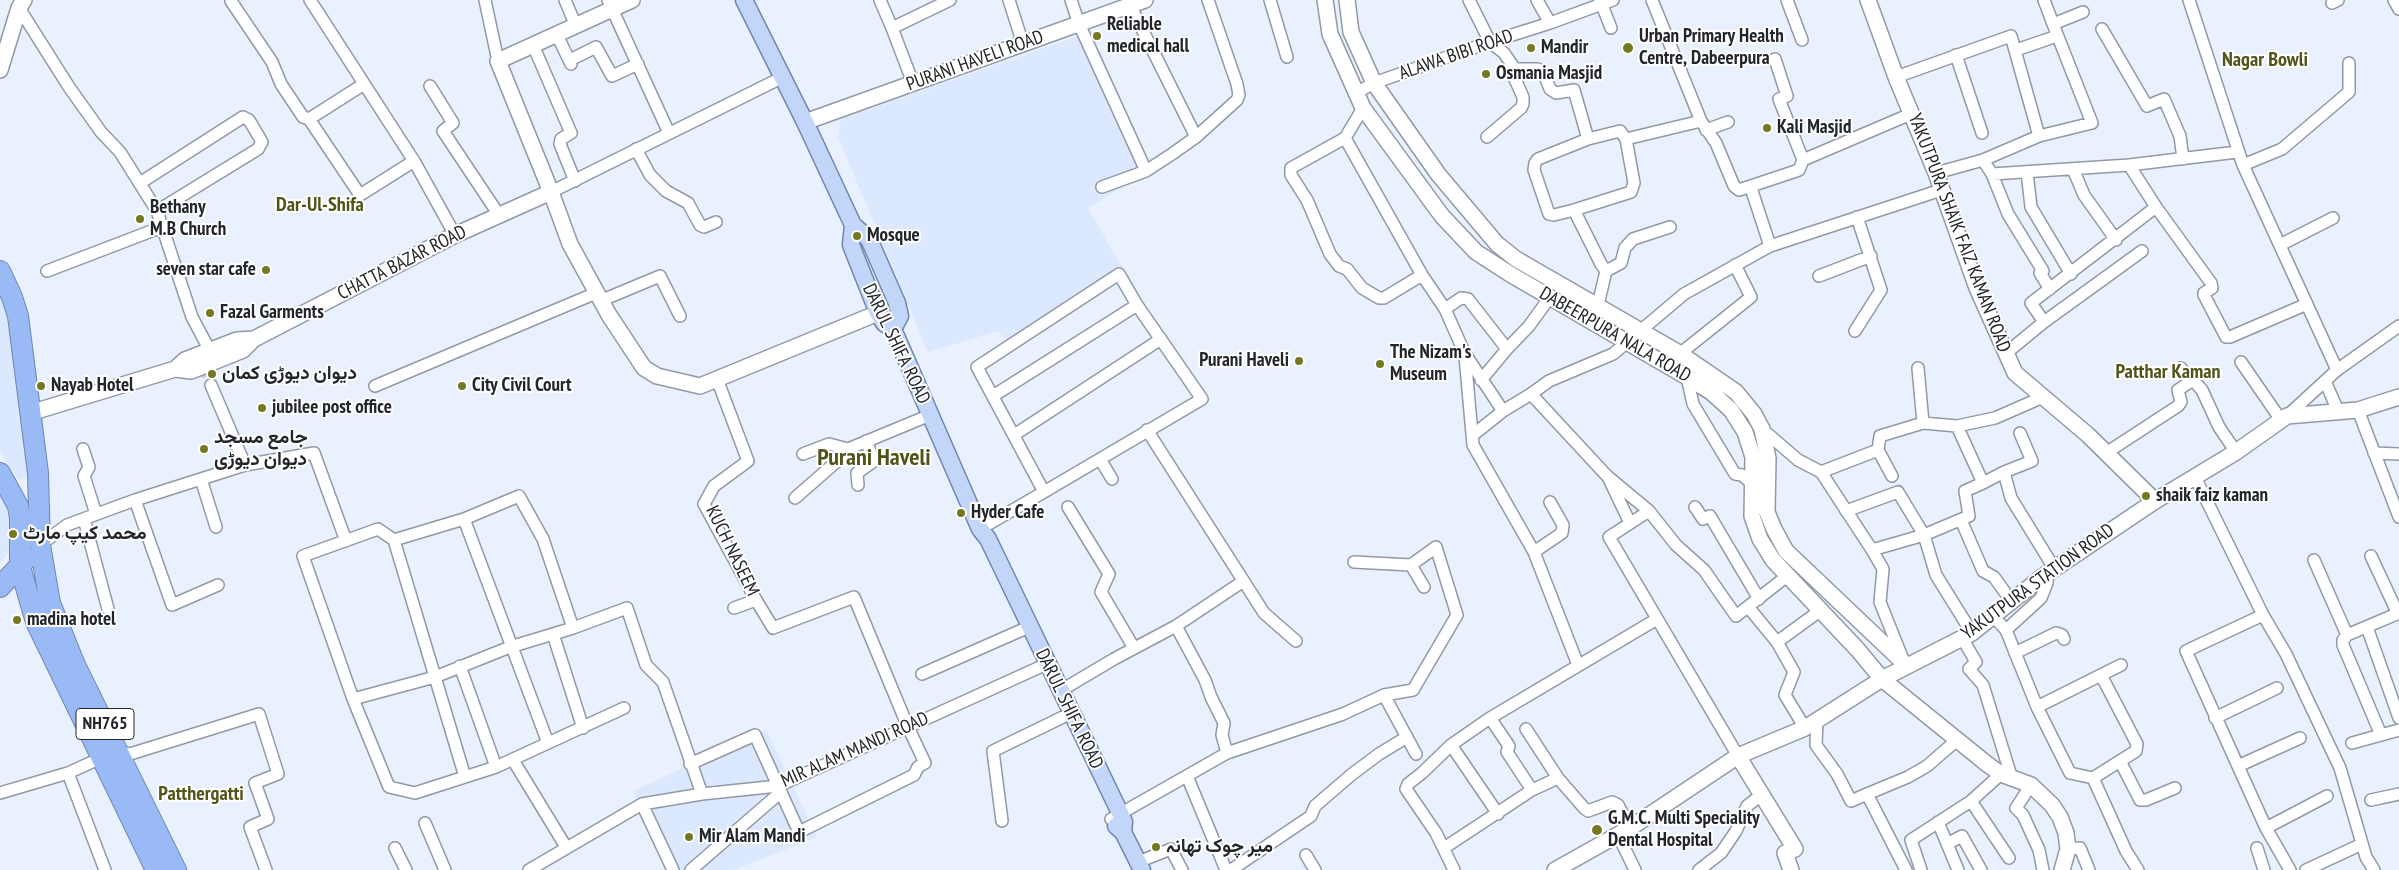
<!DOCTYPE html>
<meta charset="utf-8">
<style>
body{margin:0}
canvas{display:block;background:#e9f1ff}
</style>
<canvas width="2399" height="870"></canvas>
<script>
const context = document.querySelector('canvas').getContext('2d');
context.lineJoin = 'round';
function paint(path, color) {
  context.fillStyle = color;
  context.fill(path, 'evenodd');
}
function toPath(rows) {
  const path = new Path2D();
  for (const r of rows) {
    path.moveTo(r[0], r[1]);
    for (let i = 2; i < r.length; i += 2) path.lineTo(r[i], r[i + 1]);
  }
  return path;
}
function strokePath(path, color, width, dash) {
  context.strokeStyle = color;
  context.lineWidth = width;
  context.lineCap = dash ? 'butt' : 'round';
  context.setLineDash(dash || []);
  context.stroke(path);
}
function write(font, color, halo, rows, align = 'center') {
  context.font = font + ' "PT Sans Narrow",Vazirmatn,sans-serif';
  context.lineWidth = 4;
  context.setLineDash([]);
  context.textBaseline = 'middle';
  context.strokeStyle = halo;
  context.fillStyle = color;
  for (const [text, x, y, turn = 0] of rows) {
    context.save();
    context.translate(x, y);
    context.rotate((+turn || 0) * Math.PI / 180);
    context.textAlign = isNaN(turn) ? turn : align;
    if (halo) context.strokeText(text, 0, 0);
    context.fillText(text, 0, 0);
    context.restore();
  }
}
paint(toPath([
 [1081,35,1149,171,1088,208,1123,269,1005,340,999,331,928,352,838,137,841,119],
 [0,292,9,308,28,475,19,480,0,452],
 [0,493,20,523,16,545,0,562],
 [766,729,817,837,734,870,668,870,633,791]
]), '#dce8fd');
strokePath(toPath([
 [203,366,211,385]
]), '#c1c8d4', 11, [11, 5.5]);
const street = toPath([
 [310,0,414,161,455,235],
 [485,0,498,61],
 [565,0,576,26],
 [608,0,669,133],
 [880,0,892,28],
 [1009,0,1023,44],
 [1071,0,1079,24,1146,171],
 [1270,0,1287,57],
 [1469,0,1490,42,1504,53,1515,69,1514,77,1523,97,1523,104,1521,108,1487,137],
 [1537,0,1550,23],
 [1600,0,1611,28],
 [1652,0,1701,121],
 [1787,0,1802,40],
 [2044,0,2053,24],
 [2189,0,2243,165,2337,370],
 [2394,0,2399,9],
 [231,1,272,62,281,84,303,117,309,119,360,195,414,161],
 [2332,3,2338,0],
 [1130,5,1196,137],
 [19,8,69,87,101,132,120,152,157,211,192,317,210,351],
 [2102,29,2147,106,2164,99,2180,136,2183,159],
 [557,35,571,64],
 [533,45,571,133,561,139,560,144,575,181],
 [2016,50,2057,36],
 [1956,55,1982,133],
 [1775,59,1787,96,1779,99,1803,160],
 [570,60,596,47,612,76,638,64],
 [1515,69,1538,69,1544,74,1550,89,1556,93,1574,90,1588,139],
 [1896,77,2011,36,2039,136],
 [913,83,892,28,950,0],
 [430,86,453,123,443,131,499,215],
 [1356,93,1374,83,1490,42,1550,23,1613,0],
 [309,119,364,84],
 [1706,130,1728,122],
 [1345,138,1363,108],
 [636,149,650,175,666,191,688,203,700,225,704,227,716,222],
 [1983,160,1992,174,2129,165,2237,152],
 [2243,165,2282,149,2349,92,2349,63],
 [2073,169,2084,195,2116,240],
 [2027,172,2031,207,2071,274],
 [1936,173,1983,160,2039,136,2092,123,2053,24,2083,12],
 [1992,174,2008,214,2043,271,2040,273,2050,289],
 [140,183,243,117,249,120,262,142,258,149,157,211],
 [1102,187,1146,171,1172,154,1196,137,1237,100,1239,95,1237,84,1208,0],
 [1751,188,1770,246],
 [551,192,781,78],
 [2156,207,2211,283,2212,288,2204,293,2204,295,2226,337,2230,337,2307,304],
 [1574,210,1631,192,1634,183,1626,139],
 [2280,245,2333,218],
 [47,271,162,227],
 [1606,271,1621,263,1625,248,1633,239,1670,227],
 [1422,275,1384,298,1379,298,1362,288,1347,269,1339,266,1330,254,1307,200,1291,175,1291,168,1345,138,1422,275,1445,309,1465,354,1503,411,1531,394,1607,476,1649,511,1676,545,1704,570,1736,616,1787,576],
 [1819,276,1871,256],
 [600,301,660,276,680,316],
 [1598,305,1606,271,1601,264,1574,210,1554,215,1549,214,1534,170,1535,163,1538,159,1588,139,1620,131,1626,139,1701,121,1716,143,1734,186,1739,190,1799,170,1803,160,1913,113],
 [1445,309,1461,298,1468,299,1507,349,1481,380],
 [2044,322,2142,251],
 [1855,331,1881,290,1857,217],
 [1507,349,1529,326,1550,297],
 [2005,354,2044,322,2031,303,2156,207,2129,165],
 [1465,356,1473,445,1534,552,1578,665],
 [2241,362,2281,420],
 [1667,364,1751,297,1735,265],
 [1918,368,1923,423,1957,426,1995,418,2043,397],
 [2181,368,2187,377,2193,380,2202,390,2219,427,2236,452],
 [1687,377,1693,404,1735,474,1742,475,1751,483],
 [2325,381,2338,411],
 [211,385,245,465],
 [375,386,596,293],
 [1531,394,1549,381,1613,354,1684,294,1770,246,1941,190],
 [993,396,1137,305],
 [2358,410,2399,517],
 [2287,416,2337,370,2399,326],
 [1762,429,1798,460,1821,472,1872,550,1883,569,1880,602,1904,662],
 [1147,430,1264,613,1296,641],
 [1014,435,1161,339],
 [1473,435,1503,411],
 [83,449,89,467,84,476,96,514],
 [2106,453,2178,406,2181,402,2178,390,2193,380],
 [2374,453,2399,454],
 [803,454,829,444,848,449],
 [1100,459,1112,479],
 [1821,472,1878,450],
 [2004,472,2011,498,2054,568],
 [1892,476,1878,450,1880,436,1923,423],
 [2195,477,2263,615,2286,654,2340,768,2366,857,2374,870],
 [201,479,216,527],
 [1609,479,1630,523],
 [1983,483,2004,472,2032,461,2020,433],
 [858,485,857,473,874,461,866,441],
 [795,498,843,456,848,449,930,415],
 [135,500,172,605,218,585],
 [1068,507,1109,574,1101,592,1134,648],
 [1695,507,1703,519,1710,516,1759,599],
 [1649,511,1609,537,1738,756],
 [1846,511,1898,492,1924,535,1936,575,1972,633],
 [84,519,108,609],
 [464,519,548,743],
 [1961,520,1983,571,1994,577,2012,602],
 [980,529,1044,492,1202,399,1137,305,1119,274,977,367,1044,492],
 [394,540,465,777],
 [40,545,67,525,135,500,245,465,314,453,346,541],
 [1872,550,1924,535,1969,516,1965,491,1983,483,1957,426],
 [1534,552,1562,533,1563,525,1550,502],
 [2371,556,2398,614],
 [2314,560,2347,635,2343,640,2343,645,2381,735],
 [1411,565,1424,587],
 [734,608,756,600],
 [1749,608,1777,642,1794,672,1785,695,1805,728],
 [2263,615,2186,651,2266,828,2290,870],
 [1993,616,2006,630,2037,707,2070,773,2093,778,2126,851,2138,870],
 [1176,626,1205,680,1211,697,1224,723,1222,735,1227,753],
 [2367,627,2399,718],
 [573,628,543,539,519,496,464,519,394,540,378,529,303,556,353,699,389,787,415,793,496,767,624,708],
 [2006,630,2041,598,2047,583,2048,572],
 [553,634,583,728],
 [2347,635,2399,613],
 [1962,638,1976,662,1969,669,1983,685,2012,779],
 [1777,642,1821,610],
 [2015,653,2056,633,2062,635,2064,639],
 [460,666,496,767],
 [922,674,1022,630],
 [1060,691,1114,659,1176,626,1242,582],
 [1384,695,1416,754],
 [353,699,435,677,510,647,573,628,627,608,646,665,663,682,702,794],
 [2037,707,2121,665],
 [1490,718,1509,746,1507,752,1532,790],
 [2215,718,2277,688],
 [1817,721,1816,745,1837,774,1851,801,1867,794,1906,870],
 [1526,729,1558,778,1584,808,1588,811,1612,802,1618,805,1630,828],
 [2352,743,2399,730],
 [1451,745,1498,814],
 [119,752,130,754,259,714,278,774,255,783,268,819,250,827,266,870],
 [513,760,566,847],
 [2120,761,2140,800,2146,800,2175,788],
 [690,764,755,735,799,832,914,775,918,767,925,763,908,727,854,597,773,628,756,600,704,504,714,486,748,461,717,379],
 [2238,766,2300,738],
 [68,773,105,870],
 [1187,776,1226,870],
 [2093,778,2136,751,2137,744,2101,675],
 [2031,785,2016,808,2023,815,2039,850,2043,870],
 [0,793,68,773,101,758],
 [1867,794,1908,777,1927,766,1957,740],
 [2371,800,2399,794],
 [1971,801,2009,858],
 [642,804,673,870],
 [1111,819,1227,753,1343,714,1384,695,1413,690,1457,615,1436,547,1411,565,1354,562],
 [1002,821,993,751,1063,717],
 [1938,822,1958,870],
 [425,823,445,870],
 [2266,828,2327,796],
 [1618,835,1635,870],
 [1947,844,1962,836,1981,870],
 [395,848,406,870],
 [1444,848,1532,790,1558,778],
 [2257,848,2264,870],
 [2068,849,2080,848,2089,870],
 [1306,855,1315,870],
 [1138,862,1171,849,1182,870],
 [529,870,642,804,702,794,778,786,1040,667],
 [691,870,781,792],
 [1231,870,1311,816,1315,806,1351,775,1379,754,1407,737],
 [1454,870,1436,833,1406,789,1408,784,1422,773,1451,745,1490,718,1657,619],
 [1699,870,1721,853,1736,831,1747,806,1761,795],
 [1921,870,1911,840,1971,801,2001,774],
 [2306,870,2362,844]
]);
const secondary = toPath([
 [632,0,498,61,551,192,570,244,609,315,644,368,657,376,700,386,878,313],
 [1325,0,1330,34,1363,108,1442,216,1476,252,1510,274,1687,377,1711,392,1731,410,1745,432,1753,457,1752,516,1760,539,1773,560,1858,650,1882,679,1987,764,2001,774,2031,785,2052,805,2060,817,2066,833,2068,849,2062,870],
 [1347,0,1351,32,1374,83,1438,174,1497,244,1516,259,1679,353,1736,392,1754,414,1762,429,1768,458,1767,512,1774,529,1786,551,1906,665],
 [1868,0,1896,77,1936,173,1977,288,2015,373,2088,435,2155,501],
 [0,70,19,8,24,0],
 [805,122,1145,0],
 [175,369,191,371,243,350,254,339,455,235,551,192],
 [30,413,175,369,185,360,237,340,254,339],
 [1738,756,1795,849,1785,853,1791,870],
 [1555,870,1630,828,1738,756,1805,728,1882,679,1972,633,2042,577,2155,501,2236,452,2287,416,2358,410,2399,397]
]);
const primary = toPath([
 [744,0,805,122,853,225,851,245,878,313,884,323,893,329,980,529,988,539,1121,815,1124,822,1123,832],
 [853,225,869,239,897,303,900,316,893,329],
 [1116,826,1123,832,1142,870]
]);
const highway = toPath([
 [0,271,12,297,18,316,38,473,40,545,50,603,75,665,176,870],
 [0,473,18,506,20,518,20,567,36,622,156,870],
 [0,587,26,559]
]);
strokePath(street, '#9199a6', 14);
strokePath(secondary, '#9199a6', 18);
strokePath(primary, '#7086af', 19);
strokePath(highway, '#7086af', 22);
strokePath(street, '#fff', 11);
strokePath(secondary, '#fff', 15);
strokePath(primary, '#c2d6fa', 16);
strokePath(highway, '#9abaf6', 20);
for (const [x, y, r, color] of [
 [1097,36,5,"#747821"],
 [1531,48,5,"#747821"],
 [1628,48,6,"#747821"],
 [1486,74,5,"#747821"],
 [1767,128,5,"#747821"],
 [140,219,5,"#747821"],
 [857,236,5,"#747821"],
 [266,270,5,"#747821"],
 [210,313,5,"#747821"],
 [1299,361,5,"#747821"],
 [1380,364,5,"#747821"],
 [212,374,5,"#747821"],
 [41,386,5,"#747821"],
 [462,386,5,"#747821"],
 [262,408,5,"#747821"],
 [204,449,5,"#747821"],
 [2146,496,5,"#747821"],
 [961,513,5,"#747821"],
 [13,534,5,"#747821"],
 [17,620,5,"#747821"],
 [1597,830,6,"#747821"],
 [689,837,5,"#747821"],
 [1156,847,5,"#747821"]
]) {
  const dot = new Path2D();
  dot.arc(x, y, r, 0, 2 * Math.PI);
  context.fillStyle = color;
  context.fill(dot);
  strokePath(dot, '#fff', 2);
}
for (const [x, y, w] of [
 [105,724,58]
]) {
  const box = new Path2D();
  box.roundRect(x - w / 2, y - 15.5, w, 31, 4);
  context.fillStyle = '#fff';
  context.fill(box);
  strokePath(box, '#22252a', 1);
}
write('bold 18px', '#22252a', null, [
 ["NH765",105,724]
]);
write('bold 19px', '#22252a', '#fff', [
 ["Reliable",1107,25],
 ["medical hall",1107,47],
 ["Urban Primary Health",1639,37],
 ["Centre, Dabeerpura",1639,59],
 ["Mandir",1541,48],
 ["Osmania Masjid",1496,74],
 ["Kali Masjid",1777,128],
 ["Bethany",150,208],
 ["M.B Church",150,230],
 ["Mosque",867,236],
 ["seven star cafe",256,270,"right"],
 ["Fazal Garments",220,313],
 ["The Nizam's",1390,353],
 ["Museum",1390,375],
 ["Purani Haveli",1289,361,"right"],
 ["دیوان دیوڑی کمان",222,374],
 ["Nayab Hotel",51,386],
 ["City Civil Court",472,386],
 ["jubilee post office",272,408],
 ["جامع مسجد",214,438],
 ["دیوان دیوڑی",214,460],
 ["shaik faiz kaman",2156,496],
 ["Hyder Cafe",971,513],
 ["محمد کیپ مارٹ",23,534],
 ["madina hotel",27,620],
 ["G.M.C. Multi Speciality",1608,819],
 ["Dental Hospital",1608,841],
 ["Mir Alam Mandi",699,837],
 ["میر چوک تھانہ",1166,847]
], 'left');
write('19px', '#22252a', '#fff', [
 ["ALAWA BIBI ROAD",1456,55,-19],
 ["PURANI HAVELI ROAD",975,61,-20],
 ["YAKUTPURA SHAIK FAIZ KAMAN ROAD",1959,233,69],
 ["CHATTA BAZAR ROAD",402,263,-27],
 ["DABEERPURA NALA ROAD",1615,335,30],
 ["DARUL SHIFA ROAD",896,344,64],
 ["KUCH NASEEM",732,551,64],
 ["YAKUTPURA STATION ROAD",2038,582,-36],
 ["DARUL SHIFA ROAD",1069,709,64],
 ["MIR ALAM MANDI ROAD",855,750,-24]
]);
write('bold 20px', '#515419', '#fff', [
 ["Nagar Bowli",2265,60],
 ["Dar-Ul-Shifa",320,205],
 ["Patthar Kaman",2168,372],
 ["Patthergatti",201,794]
]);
write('bold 24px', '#515419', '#fff', [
 ["Purani Haveli",874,458]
]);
</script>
